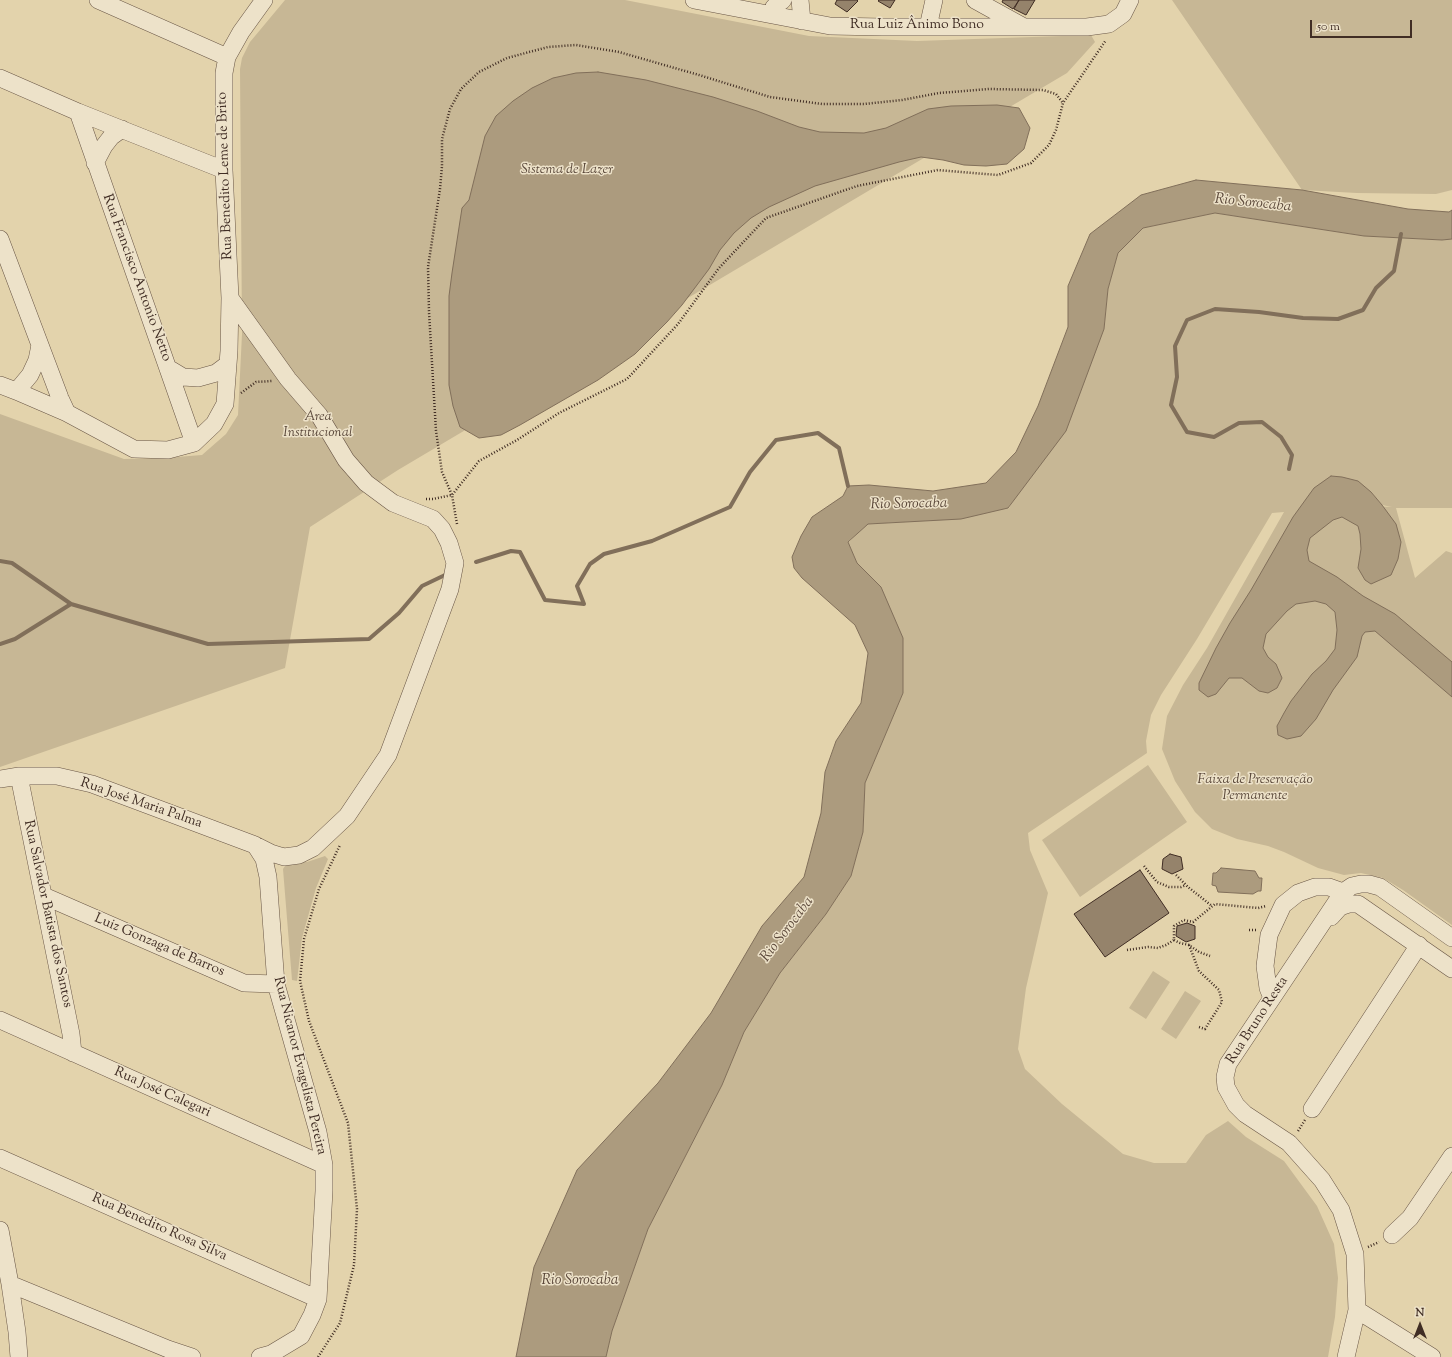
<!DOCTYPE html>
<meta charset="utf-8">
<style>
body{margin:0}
#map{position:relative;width:1452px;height:1357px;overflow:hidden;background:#e3d3ac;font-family:"Sorts Mill Goudy",serif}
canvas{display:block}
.north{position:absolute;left:1400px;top:1305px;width:40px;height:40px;-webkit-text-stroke:3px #ede2c9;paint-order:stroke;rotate:0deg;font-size:11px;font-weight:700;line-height:16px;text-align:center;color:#402d24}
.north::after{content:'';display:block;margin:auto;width:14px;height:18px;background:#402d24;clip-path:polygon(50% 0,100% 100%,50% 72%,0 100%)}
.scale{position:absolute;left:1310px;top:20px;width:102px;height:18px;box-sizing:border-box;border:2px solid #402d24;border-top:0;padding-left:5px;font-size:12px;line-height:14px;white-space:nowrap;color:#402d24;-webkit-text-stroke:3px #ede2c9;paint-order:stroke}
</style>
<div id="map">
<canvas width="1452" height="1357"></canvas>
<div class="north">N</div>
<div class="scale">50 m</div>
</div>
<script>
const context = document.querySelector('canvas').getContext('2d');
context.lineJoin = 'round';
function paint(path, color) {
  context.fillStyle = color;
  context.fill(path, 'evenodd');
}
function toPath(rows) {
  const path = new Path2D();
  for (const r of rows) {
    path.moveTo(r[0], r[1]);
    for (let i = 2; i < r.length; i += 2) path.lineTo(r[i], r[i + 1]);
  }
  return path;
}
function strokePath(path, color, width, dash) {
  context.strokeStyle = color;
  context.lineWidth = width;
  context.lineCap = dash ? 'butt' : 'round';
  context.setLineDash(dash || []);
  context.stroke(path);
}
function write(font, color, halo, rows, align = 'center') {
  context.font = font + ' "Sorts Mill Goudy",serif';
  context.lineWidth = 3;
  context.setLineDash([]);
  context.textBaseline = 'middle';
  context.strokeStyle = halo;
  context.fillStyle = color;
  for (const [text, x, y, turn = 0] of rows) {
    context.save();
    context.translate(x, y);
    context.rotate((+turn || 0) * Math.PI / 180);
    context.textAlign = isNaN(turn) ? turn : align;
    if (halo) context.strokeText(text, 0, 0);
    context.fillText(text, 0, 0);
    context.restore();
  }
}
paint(toPath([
 [285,0,625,0,809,36,917,41,1091,35,1095,42,1067,73,398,470,310,527,285,668,0,767,0,414,124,459,164,458,202,455,226,434,238,415,242,334,240,69,242,58,250,42],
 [1172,0,1452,0,1452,190,1436,194,1357,193,1302,190],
 [1215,213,1364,236,1442,240,1452,239,1452,508,1396,508,1415,578,1446,551,1452,553,1452,925,1403,890,1383,878,1361,873,1344,875,1318,868,1284,852,1268,846,1237,839,1212,829,1195,812,1175,781,1162,749,1167,716,1183,685,1207,648,1284,512,1272,513,1197,639,1161,695,1151,715,1146,741,1147,753,1028,833,1030,850,1048,893,1026,988,1018,1049,1025,1069,1062,1104,1123,1154,1154,1163,1186,1163,1206,1135,1228,1121,1246,1137,1284,1161,1317,1206,1334,1244,1338,1278,1335,1317,1328,1357,606,1357,612,1331,648,1229,722,1085,744,1032,780,973,826,914,851,876,863,832,865,783,903,693,881,587,857,563,848,543,867,524,903,522,1009,508,1104,329,1108,289,1118,253,1143,228],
 [1371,492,1382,505,1392,507,1337,504],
 [1148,765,1187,822,1080,897,1042,840],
 [325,856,328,859,316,888,302,938,297,981,292,980,283,869,287,863,294,862,307,862],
 [1153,971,1170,982,1146,1019,1129,1008],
 [1185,991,1201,1001,1176,1039,1161,1029]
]), '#c7b795');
const water = toPath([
 [598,72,646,80,713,97,757,111,799,127,820,132,864,133,886,128,928,109,951,106,997,105,1019,108,1030,128,1024,149,1007,164,986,166,964,165,943,160,921,157,899,162,815,186,769,207,751,218,734,233,720,250,709,269,682,305,667,322,635,354,598,380,520,425,501,435,479,438,460,427,453,406,449,385,449,296,452,273,462,208,469,200,485,136,496,116,513,101,532,88,553,78,576,73,598,72],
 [1196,180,1302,190,1408,209,1449,212,1452,210,1452,239,1442,240,1364,236,1215,213,1143,228,1118,253,1108,289,1104,329,1066,431,1008,508,961,519,868,524,848,542,857,563,881,587,903,638,903,693,865,783,863,832,851,876,826,914,780,973,744,1032,722,1085,648,1229,612,1331,606,1357,516,1357,534,1267,577,1170,658,1083,711,1013,762,926,804,877,821,813,825,772,836,741,861,703,868,653,855,625,802,578,794,568,792,557,801,536,812,517,843,496,848,486,869,485,933,491,986,483,1016,452,1038,406,1068,327,1068,286,1090,234,1141,195,1196,180],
 [1331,476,1342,477,1358,481,1371,492,1382,505,1396,524,1401,542,1398,559,1391,575,1371,584,1365,580,1358,568,1361,549,1360,534,1358,526,1342,517,1333,520,1310,538,1307,550,1309,561,1337,577,1363,596,1395,614,1452,662,1452,697,1375,631,1365,632,1362,636,1357,657,1333,690,1316,719,1301,736,1287,739,1278,735,1277,726,1284,713,1291,701,1312,674,1326,661,1335,649,1337,630,1335,612,1326,604,1315,601,1296,604,1287,611,1266,634,1263,648,1268,657,1276,664,1282,678,1277,688,1268,693,1259,691,1242,678,1229,678,1216,694,1208,697,1199,690,1199,683,1216,648,1230,623,1251,590,1293,517,1314,488,1331,476],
 [1221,868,1255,871,1259,878,1262,878,1261,891,1258,891,1253,894,1218,892,1216,886,1212,885,1213,873,1216,873,1221,868]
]);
paint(water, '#ac9b7e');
strokePath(water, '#816f5a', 1);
strokePath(toPath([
 [1289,469,1292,455,1281,437,1262,422,1239,423,1214,437,1187,432,1171,405,1177,377,1175,346,1187,320,1215,309,1259,312,1303,318,1338,319,1363,310,1376,288,1394,271,1401,234],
 [0,561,12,563,71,604],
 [476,562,511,551,520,552,545,600,584,604,577,586,590,564,604,554,652,541,730,507,750,472,776,440,818,433,839,448,848,486],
 [0,644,15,639,71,604,208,644,369,639,399,613,422,586,445,575]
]), '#816f5a', 4);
const building = toPath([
 [837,0,857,0,858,1,847,12,835,4,837,0],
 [879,0,895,0,890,8,878,1,879,0],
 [1003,0,1019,0,1013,9,1002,2,1003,0],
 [1019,0,1035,0,1026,15,1014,9,1019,0],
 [1170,854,1181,857,1183,869,1172,874,1162,869,1163,859,1170,854],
 [1140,870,1169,913,1105,957,1074,914,1140,870],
 [1187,923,1195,926,1195,939,1186,942,1176,936,1177,926,1187,923]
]);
paint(building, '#95836b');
strokePath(building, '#402d24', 1);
const minor = toPath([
 [98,0,227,57],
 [694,0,830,26,882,27,1087,27,1109,24,1123,14,1130,0],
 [800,0,802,21],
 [975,0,1022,26],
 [774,7,783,0],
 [928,27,934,0],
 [0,78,78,112,224,170],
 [78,112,194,443],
 [95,163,104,146,111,137,122,129],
 [0,239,60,398,67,413],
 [168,368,183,377,198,378,216,373,228,364],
 [0,385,16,391,67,413,134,449,168,450,194,443],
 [16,391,20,387,30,375,37,360,40,345],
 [194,443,214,424,225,404,229,351,230,298,224,170,224,73,227,57,241,32,264,0],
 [19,776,71,1034,73,1053],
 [0,779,19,776,57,776,92,784,255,845,271,853,284,857,299,855,313,848,347,816,388,755,450,589,455,563,449,543,442,529,433,519,393,503,366,483,346,460,319,415,288,379,230,298],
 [255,845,264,859,268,877,276,984,318,1132,324,1165,324,1191,318,1299,312,1315,301,1336,271,1354,260,1357],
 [44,896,244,983,276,984],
 [1331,917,1340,907,1349,904,1358,904,1452,969],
 [1272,998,1268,988,1265,966,1269,935,1283,905,1298,893,1315,887,1329,887,1343,892],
 [0,1020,324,1165],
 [1312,1109,1419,945],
 [0,1158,318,1299],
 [0,1230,10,1284,17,1332,19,1357],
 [1392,1235,1410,1218,1452,1156],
 [10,1284,168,1349,192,1357],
 [1357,1310,1432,1357],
 [1346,1357,1357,1310,1355,1254,1341,1210,1322,1180,1289,1143,1245,1114,1236,1105,1226,1087,1225,1077,1228,1064,1343,892,1352,886,1361,884,1369,884,1380,887,1452,938]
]);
strokePath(minor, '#695646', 18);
strokePath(toPath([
 [241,393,256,382,272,381],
 [426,499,433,499,452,495,442,472,436,431,429,312,428,267,440,189,442,166,442,139,450,109,461,89,479,72,507,58,548,47,576,45,619,52,699,75,770,97,822,104,864,104,902,100,939,93,989,89,1043,90,1056,94,1063,103],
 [457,524,452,495,479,461,517,440,559,413,627,379,678,324,719,268,766,218,857,186,938,170,998,175,1031,163,1049,145,1056,130,1063,103,1106,40],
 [1144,866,1157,882,1169,887,1181,887,1186,885],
 [1176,875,1188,887,1212,906],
 [1249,930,1256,930],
 [1174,940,1180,943,1189,945,1199,952,1210,956],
 [1189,945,1199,971,1219,990,1222,1002,1205,1029,1199,1027],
 [1127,950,1148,947,1158,948,1166,945,1174,940,1174,926,1184,920,1193,922,1215,904,1258,908,1266,906],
 [1298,1131,1305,1120],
 [1368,1247,1379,1242],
 [318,1357,340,1323,354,1265,357,1209,348,1123,309,1021,300,981,304,939,319,889,340,845]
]), '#402d24', 2.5, [1, 2]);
strokePath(minor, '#ede2c9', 17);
write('14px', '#402d24', '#ede2c9', [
 ["Rua Luiz Ânimo Bono",917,26],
 ["Rua Benedito Leme de Brito",226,176,-92],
 ["Rua Francisco Antonio Netto",136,278,70],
 ["Rua José Maria Palma",141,804,19],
 ["Rua Salvador Batista dos Santos",47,914,78],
 ["Luiz Gonzaga de Barros",159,946,23],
 ["Rua Bruno Resta",1258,1021,-57],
 ["Rua Nicanor Evagelista Pereira",299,1066,76],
 ["Rua José Calegari",162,1093,24],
 ["Rua Benedito Rosa Silva",159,1228,24]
]);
write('italic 14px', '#5b493b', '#ede2c9', [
 ["Sistema de Lazer",567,171],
 ["Área",318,418],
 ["Institucional",318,434],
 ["Faixa de Preservação",1255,781],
 ["Permanente",1255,797]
]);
write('italic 15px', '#5b483a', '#ede2c9', [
 ["Rio Sorocaba",1253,204,6],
 ["Rio Sorocaba",909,505,-1],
 ["Rio Sorocaba",788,930,-53],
 ["Rio Sorocaba",580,1281]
]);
</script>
